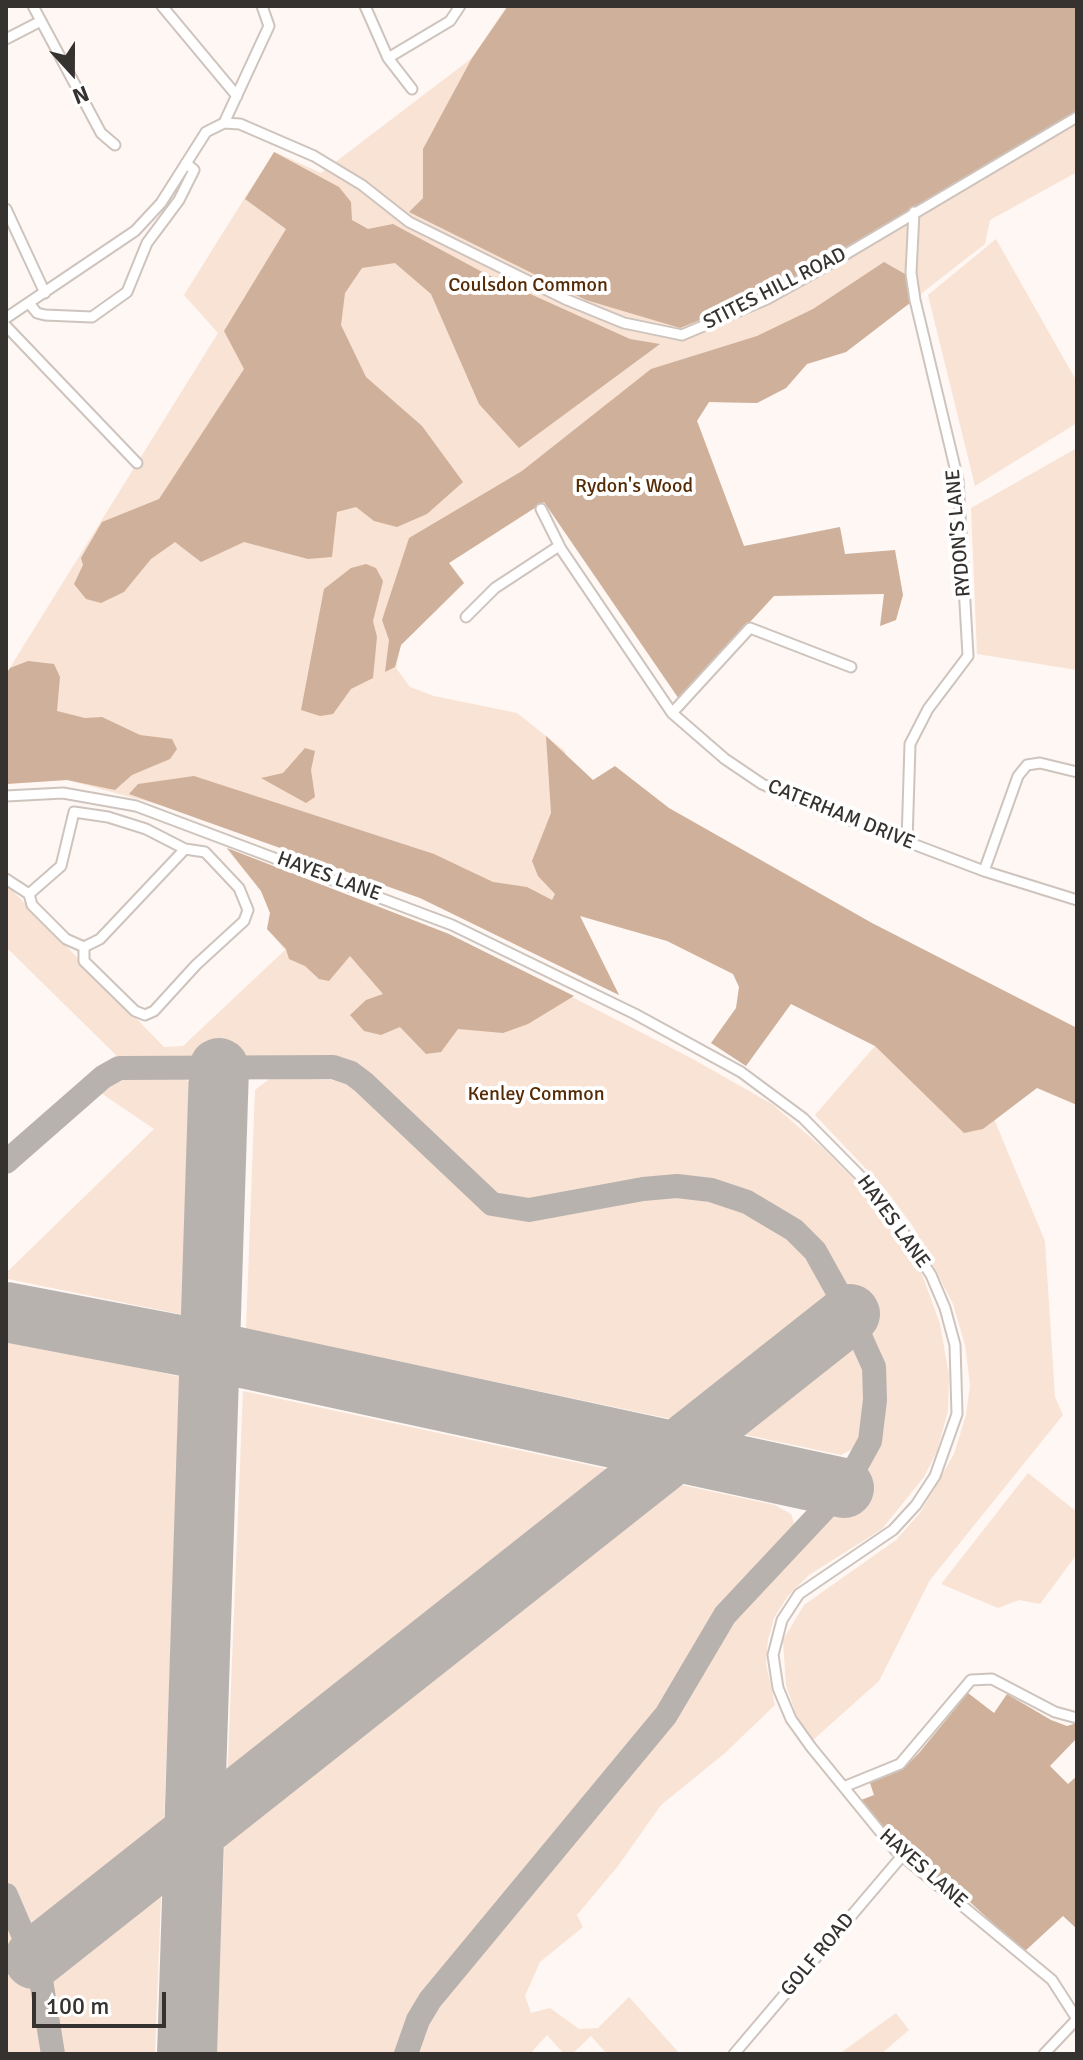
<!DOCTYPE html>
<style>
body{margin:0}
#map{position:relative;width:1083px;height:2060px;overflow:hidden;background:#fef7f3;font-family:Signika,sans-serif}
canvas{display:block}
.frame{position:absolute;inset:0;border:8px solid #36322f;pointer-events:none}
.north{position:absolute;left:32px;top:32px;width:80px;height:80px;-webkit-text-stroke:6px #fff;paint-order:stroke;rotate:159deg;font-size:22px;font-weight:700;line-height:32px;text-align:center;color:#36322f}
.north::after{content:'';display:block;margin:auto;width:28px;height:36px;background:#36322f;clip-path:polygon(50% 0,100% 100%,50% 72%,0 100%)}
.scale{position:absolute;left:32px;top:1992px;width:134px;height:36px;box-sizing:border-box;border:4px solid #36322f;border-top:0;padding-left:10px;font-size:24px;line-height:28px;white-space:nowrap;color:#36322f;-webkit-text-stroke:6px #fff;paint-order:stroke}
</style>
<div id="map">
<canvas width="1083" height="2060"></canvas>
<div class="frame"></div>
<div class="north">N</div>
<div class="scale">100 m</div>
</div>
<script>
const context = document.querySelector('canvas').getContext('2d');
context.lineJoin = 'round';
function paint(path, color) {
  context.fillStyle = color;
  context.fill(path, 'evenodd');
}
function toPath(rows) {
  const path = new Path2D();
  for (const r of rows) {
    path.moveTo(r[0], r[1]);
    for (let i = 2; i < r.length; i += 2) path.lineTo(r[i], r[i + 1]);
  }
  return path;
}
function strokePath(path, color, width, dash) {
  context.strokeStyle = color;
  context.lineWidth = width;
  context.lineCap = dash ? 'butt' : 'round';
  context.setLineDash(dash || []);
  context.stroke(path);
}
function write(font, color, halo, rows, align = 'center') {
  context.font = font + ' Signika,sans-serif';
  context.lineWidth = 8;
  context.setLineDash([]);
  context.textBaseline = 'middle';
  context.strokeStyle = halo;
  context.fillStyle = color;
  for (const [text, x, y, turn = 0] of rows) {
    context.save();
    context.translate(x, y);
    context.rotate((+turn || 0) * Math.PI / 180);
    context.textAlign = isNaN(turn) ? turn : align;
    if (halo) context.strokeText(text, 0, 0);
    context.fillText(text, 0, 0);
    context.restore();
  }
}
paint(toPath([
 [507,6,1077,6,1077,172,990,220,985,244,846,352,807,364,786,388,757,403,709,402,697,420,744,546,679,699,544,502,449,563,464,583,401,645,396,668,410,687,434,696,517,713,565,751,579,915,619,995,420,898,168,807,67,780,6,784,6,674,218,333,184,295,244,199,275,152,321,173,472,58],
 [996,239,1077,382,1077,423,975,486,928,295],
 [1077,448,1077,670,977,654,971,508],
 [226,848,449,934,691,1058,772,1104,824,1149,870,1196,901,1236,922,1274,940,1324,949,1375,948,1411,937,1451,924,1477,882,1529,809,1575,788,1596,774,1618,768,1640,766,1664,775,1705,725,1753,661,1805,618,1866,577,1915,583,1927,540,1962,525,1996,531,2013,550,2008,579,2029,598,2028,629,1997,680,2054,607,2054,591,2036,572,2054,564,2054,547,2035,530,2054,413,2054,437,2006,670,1719,729,1620,840,1505,860,1475,875,1444,881,1403,879,1365,834,1268,820,1248,799,1227,750,1197,714,1185,676,1180,642,1182,530,1204,492,1197,354,1068,333,1062,122,1061,6,947,6,884,164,1047,183,1046,285,950,267,929,270,913,261,891],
 [875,1046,964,1132,983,1129,994,1119,1045,1241,1055,1397,1063,1415,930,1580,879,1681,813,1740,797,1717,786,1685,783,1640,804,1605,896,1540,920,1513,954,1454,966,1415,970,1385,965,1345,953,1304,914,1228,886,1190,815,1115],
 [174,1073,189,1082,193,1093,184,1315,8,1279,6,1273,154,1129,101,1093,119,1075],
 [272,1077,347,1081,485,1211,531,1219,668,1194,705,1196,773,1223,800,1246,814,1266,866,1367,867,1413,860,1445,841,1455,246,1329,255,1090],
 [6,1338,181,1377,155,2054,60,2054,45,1967,6,1882],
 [243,1391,775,1505,791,1514,794,1523,786,1541,717,1610,655,1714,420,2006,397,2054,216,2054],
 [1028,1473,1077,1512,1077,1554,1040,1604,1019,1600,998,1608,941,1584],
 [6,1914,32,1978,46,2054,6,2054],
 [896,2013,909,2030,881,2054,839,2054]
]), '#f9e3d4');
paint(toPath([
 [508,6,1077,6,1077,113,765,294,680,328,586,300,409,212,423,198,423,149,472,58],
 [274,152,339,187,351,202,352,220,368,229,393,224,486,274,630,339,660,344,519,448,479,404,431,294,395,263,362,268,345,293,341,325,366,377,422,426,463,482,427,514,397,527,374,521,356,507,337,512,332,557,308,559,244,542,201,562,175,542,151,559,124,592,101,603,86,599,74,584,83,565,81,558,102,522,159,499,244,369,224,331,286,229,245,199],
 [884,262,905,274,910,303,846,352,807,364,786,388,757,403,709,402,697,421,744,546,840,527,845,554,895,550,903,595,896,620,880,626,884,594,774,596,679,699,544,502,449,563,464,583,401,645,395,667,385,672,389,640,382,620,409,538,522,471,651,369,757,336,813,309],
 [366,564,376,568,383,581,373,621,377,637,373,678,351,689,333,714,320,716,301,710,324,589,351,568],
 [28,661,54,664,60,677,57,711,85,718,102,717,140,735,172,739,177,749,170,759,132,775,115,790,67,780,6,784,6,674,10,668],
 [546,736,593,780,615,766,669,808,872,923,1077,1028,1077,1105,1037,1088,983,1129,964,1133,875,1046,791,1004,746,1066,711,1043,736,1008,739,987,733,974,667,941,580,916,619,995,420,898,129,794,138,784,194,776,434,854,493,882,527,887,552,900,555,894,538,876,532,861,551,813],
 [305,748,315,751,311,770,315,797,306,803,261,778,283,773],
 [227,848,449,934,574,996,528,1024,503,1033,458,1029,441,1052,426,1054,400,1027,381,1035,364,1031,350,1015,366,1000,383,994,350,956,329,981,319,979,305,966,289,959,286,949,267,929,270,913,261,891],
 [968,1693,994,1713,1007,1694,1051,1720,1067,1726,1077,1723,1077,1738,1050,1766,1068,1784,1077,1776,1077,1929,1063,1916,1024,1952,971,1903,906,1853,861,1800,874,1795,870,1783,902,1770,919,1753]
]), '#cfb09a');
strokePath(toPath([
 [6,1162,103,1077,119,1068,333,1067,351,1073,363,1082,492,1204,529,1210,643,1189,677,1186,711,1190,747,1202,794,1230,815,1251,850,1314,874,1367,875,1400,870,1441,844,1488,725,1615,666,1715,430,2000,418,2020,406,2054],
 [6,1895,40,1974,53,2054]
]), '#b8b2af', 24);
strokePath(toPath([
 [6,1312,210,1351,844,1488],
 [34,1959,850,1314],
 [187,2054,219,1068]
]), '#b8b2af', 60);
const minor = toPath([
 [33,6,101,133,115,145],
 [162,6,237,96],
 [365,6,388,58,412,89],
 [6,39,41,21],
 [388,58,450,21,460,6],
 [224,123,269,26,262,6],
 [6,209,45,293],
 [29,303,37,313,45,315,92,317,127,292,147,243,179,200,194,170,186,163],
 [6,318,135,231,161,203,206,132,224,123,240,124,314,156,362,185,409,222,565,299,624,323,682,335,767,299,826,266,1077,117],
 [6,326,137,463],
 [541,509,561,549,672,713,725,759,762,784,805,803,984,871,1077,900],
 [466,617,495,588,559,546],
 [672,713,750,628,851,667],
 [6,796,63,793,136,806,452,925,635,1014,741,1072,803,1118,880,1196,931,1275,945,1308,955,1345,957,1414,935,1476,916,1505,893,1530,799,1594,782,1620,773,1655,778,1688,791,1719,811,1747,895,1850,1052,1980,1077,2019],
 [907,842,910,744,928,709,968,656,958,480,915,300,911,273,914,212],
 [984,871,1018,776,1027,765,1040,763,1077,772],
 [6,879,29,894,32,905,66,939,84,947,84,961,135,1011,145,1015,154,1011,196,965,244,921,248,910,239,888,205,852,185,849,146,829,108,817,74,812,61,866,29,894],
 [84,947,100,939,185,849],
 [846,1786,900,1764,971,1680,992,1679,1055,1712,1077,1718],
 [734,2054,902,1856],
 [1044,2054,1077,2019]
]);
strokePath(minor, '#cec4bd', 13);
strokePath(minor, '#fff', 9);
write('20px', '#552b06', '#fff', [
 ["Coulsdon Common",528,286],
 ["Rydon's Wood",634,487],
 ["Kenley Common",536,1095]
]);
write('20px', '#36322f', '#fff', [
 ["STITES HILL ROAD",775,289,-27],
 ["RYDON'S LANE",959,533,-95],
 ["CATERHAM DRIVE",841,815,22],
 ["HAYES LANE",329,877,20],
 ["HAYES LANE",893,1222,54],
 ["HAYES LANE",923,1869,41],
 ["GOLF ROAD",818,1955,-50]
]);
</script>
